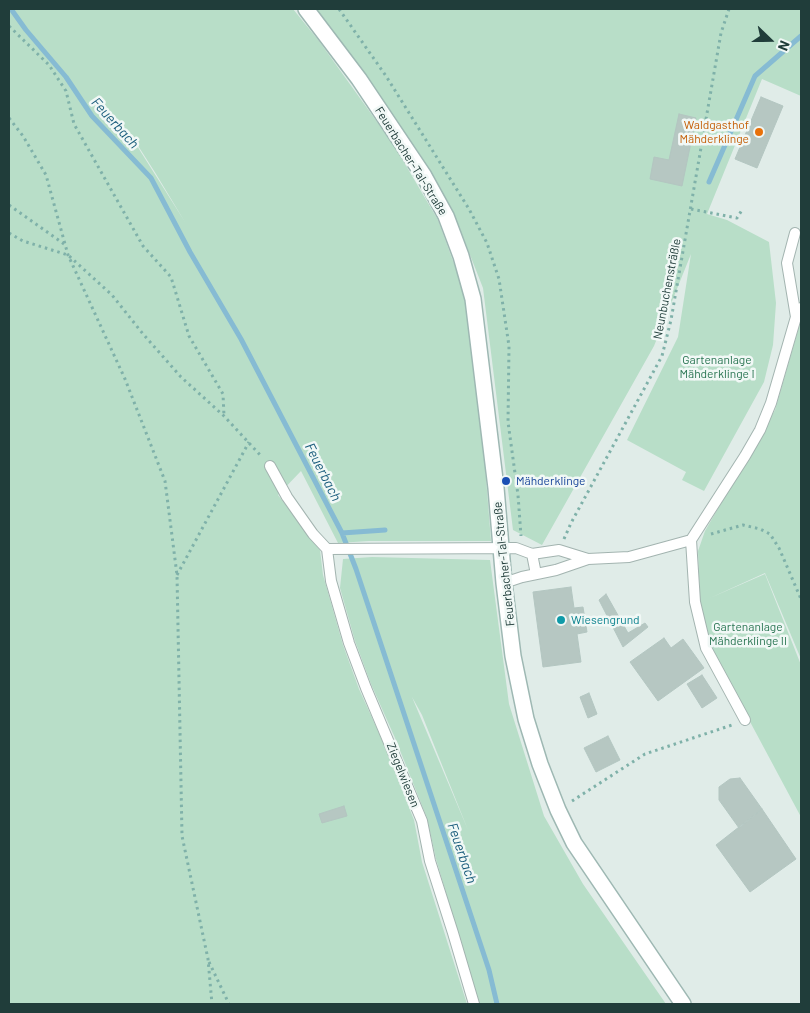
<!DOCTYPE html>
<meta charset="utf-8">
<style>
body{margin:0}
#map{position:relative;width:810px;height:1013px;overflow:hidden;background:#e0ece8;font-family:Barlow,sans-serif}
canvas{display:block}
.frame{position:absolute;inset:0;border:10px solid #203d3a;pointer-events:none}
.north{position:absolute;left:745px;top:15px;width:50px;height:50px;-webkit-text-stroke:4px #f1f8f6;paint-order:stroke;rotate:112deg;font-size:14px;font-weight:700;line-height:20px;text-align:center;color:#203d3a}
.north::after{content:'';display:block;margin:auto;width:18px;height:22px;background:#203d3a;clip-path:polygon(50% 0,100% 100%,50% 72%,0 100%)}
</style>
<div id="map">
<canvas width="810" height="1013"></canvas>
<div class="frame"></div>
<div class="north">N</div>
</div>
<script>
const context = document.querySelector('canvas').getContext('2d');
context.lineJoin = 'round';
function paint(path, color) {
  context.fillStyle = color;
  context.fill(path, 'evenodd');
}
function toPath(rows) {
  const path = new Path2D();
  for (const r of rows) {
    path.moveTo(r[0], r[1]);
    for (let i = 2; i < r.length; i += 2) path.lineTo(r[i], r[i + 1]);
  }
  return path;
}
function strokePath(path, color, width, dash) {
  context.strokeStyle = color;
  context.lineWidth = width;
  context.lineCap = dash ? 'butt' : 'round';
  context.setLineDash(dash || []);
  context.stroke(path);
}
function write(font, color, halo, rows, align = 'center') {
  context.font = font + ' Barlow,sans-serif';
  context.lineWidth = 5;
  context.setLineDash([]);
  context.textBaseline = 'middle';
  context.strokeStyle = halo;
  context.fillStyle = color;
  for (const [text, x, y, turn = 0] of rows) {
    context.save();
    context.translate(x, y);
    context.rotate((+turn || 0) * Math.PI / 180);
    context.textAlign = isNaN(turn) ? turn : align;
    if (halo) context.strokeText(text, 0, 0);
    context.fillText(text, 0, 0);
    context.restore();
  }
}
paint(toPath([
 [9,9,293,9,319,41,395,147,438,220,464,291,484,453,491,541,369,541,338,543,301,471,278,495,320,550,323,575,343,645,359,689,383,742,414,820,422,862,467,1004,9,1004],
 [128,130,156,174,185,222,127,130],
 [313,9,801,9,801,96,762,79,707,214,727,220,769,242,776,303,773,345,764,382,704,491,682,480,686,472,627,440,678,337,691,254,654,346,542,545,513,530,483,288,454,214,421,156],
 [801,320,801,659,765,573,710,598,765,574,801,665,801,817,710,647,700,603,698,551,705,531,775,410],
 [372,557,490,560,509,704,544,816,583,884,666,1004,479,1004,436,859,427,818,395,738,371,684,355,641,340,588,343,559],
 [412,697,422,715,468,830]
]), '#b8dec8');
strokePath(toPath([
 [11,9,26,30,66,77,92,116,151,178,190,252,241,339,342,533,356,569,489,970,497,1004],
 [709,182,755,76,801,36],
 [342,533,385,530]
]), '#86bbd3', 5);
const building = toPath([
 [761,97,783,106,757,168,735,159,761,97],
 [679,114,696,118,682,186,650,179,654,157,669,160,679,114],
 [571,587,574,608,583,607,587,632,577,634,581,662,543,667,533,592,571,587],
 [606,594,628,633,645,623,648,627,623,647,599,600,606,594],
 [664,638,671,648,683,639,704,668,658,701,630,662,664,638],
 [702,675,717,698,702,708,687,684,702,675],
 [589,693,597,714,588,718,580,697,589,693],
 [608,736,620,760,596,772,584,748,608,736],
 [740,778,762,809,739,828,719,800,719,787,730,779,740,778],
 [344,806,347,816,322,823,319,814,344,806],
 [762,809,796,859,750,892,716,845,762,809]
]);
paint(building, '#b6c7c2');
strokePath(building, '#b3c6c1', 1);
const lane = toPath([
 [795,233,787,263,796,317],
 [270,466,287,497,313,534,327,549,516,548,532,554,559,550,588,559],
 [691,540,695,602,706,648,745,720],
 [327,549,331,581,349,643,366,688,422,821,430,861,453,933,474,1004],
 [532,554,536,574],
 [504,583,522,577,556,570,588,559,629,557,691,540,745,456,760,430,771,403,796,317,801,308]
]);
const secondary = toPath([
 [306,9,359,79,424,176,446,216,461,256,473,299,496,488,504,583,513,656,526,719,540,764,558,810,574,843,683,1004]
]);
strokePath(lane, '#a3b4b0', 12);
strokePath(secondary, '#9eb8b3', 18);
strokePath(toPath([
 [339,9,386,76,469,209,487,243,499,279,509,346,508,422,518,495,521,536],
 [9,26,49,65,66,91,74,124,143,246,171,277,189,336,223,394,224,416],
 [9,118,23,136,46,175,68,255,125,379,165,481,177,575,182,836,208,959,212,1004],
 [9,205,64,244],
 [691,209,737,218,742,210],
 [9,233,23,241,68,255,112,295,143,334,181,377,224,416,262,457],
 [711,534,743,525,760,529,770,534,779,548,801,599],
 [564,539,571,523,662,356,671,320,721,33,729,9],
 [177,575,249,442],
 [572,801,645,754,732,725],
 [209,962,229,1004]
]), '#7fb1a9', 3, [2.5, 4]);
strokePath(lane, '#fff', 10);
strokePath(secondary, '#fff', 15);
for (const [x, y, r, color] of [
 [759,132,5,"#e8710a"],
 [506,481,5,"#1a4fb4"],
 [561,620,5,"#0f9aa8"]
]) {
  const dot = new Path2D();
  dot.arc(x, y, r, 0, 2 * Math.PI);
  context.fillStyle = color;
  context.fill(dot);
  strokePath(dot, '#f1f8f6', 2);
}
write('12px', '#c56008', '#f1f8f6', [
 ["Waldgasthof",749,125],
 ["Mähderklinge",749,139]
], 'right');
write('12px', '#203d3a', '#f1f8f6', [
 ["Feuerbacher-Tal-Straße",411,161,58],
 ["Neunbuchensträßle",667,289,-79],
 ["Feuerbacher-Tal-Straße",504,564,-96],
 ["Ziegelwiesen",403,775,68]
]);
write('12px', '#297552', '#f1f8f6', [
 ["Gartenanlage",717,360],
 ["Mähderklinge I",717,374],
 ["Gartenanlage",748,627],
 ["Mähderklinge II",748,641]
]);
write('12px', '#164399', '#f1f8f6', [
 ["Mähderklinge",516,481]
], 'left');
write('12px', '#0d838f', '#f1f8f6', [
 ["Wiesengrund",571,620]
], 'left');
write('italic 14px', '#185b7b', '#f1f8f6', [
 ["Feuerbach",115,123,48],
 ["Feuerbach",323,472,63],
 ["Feuerbach",462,853,71]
]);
</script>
